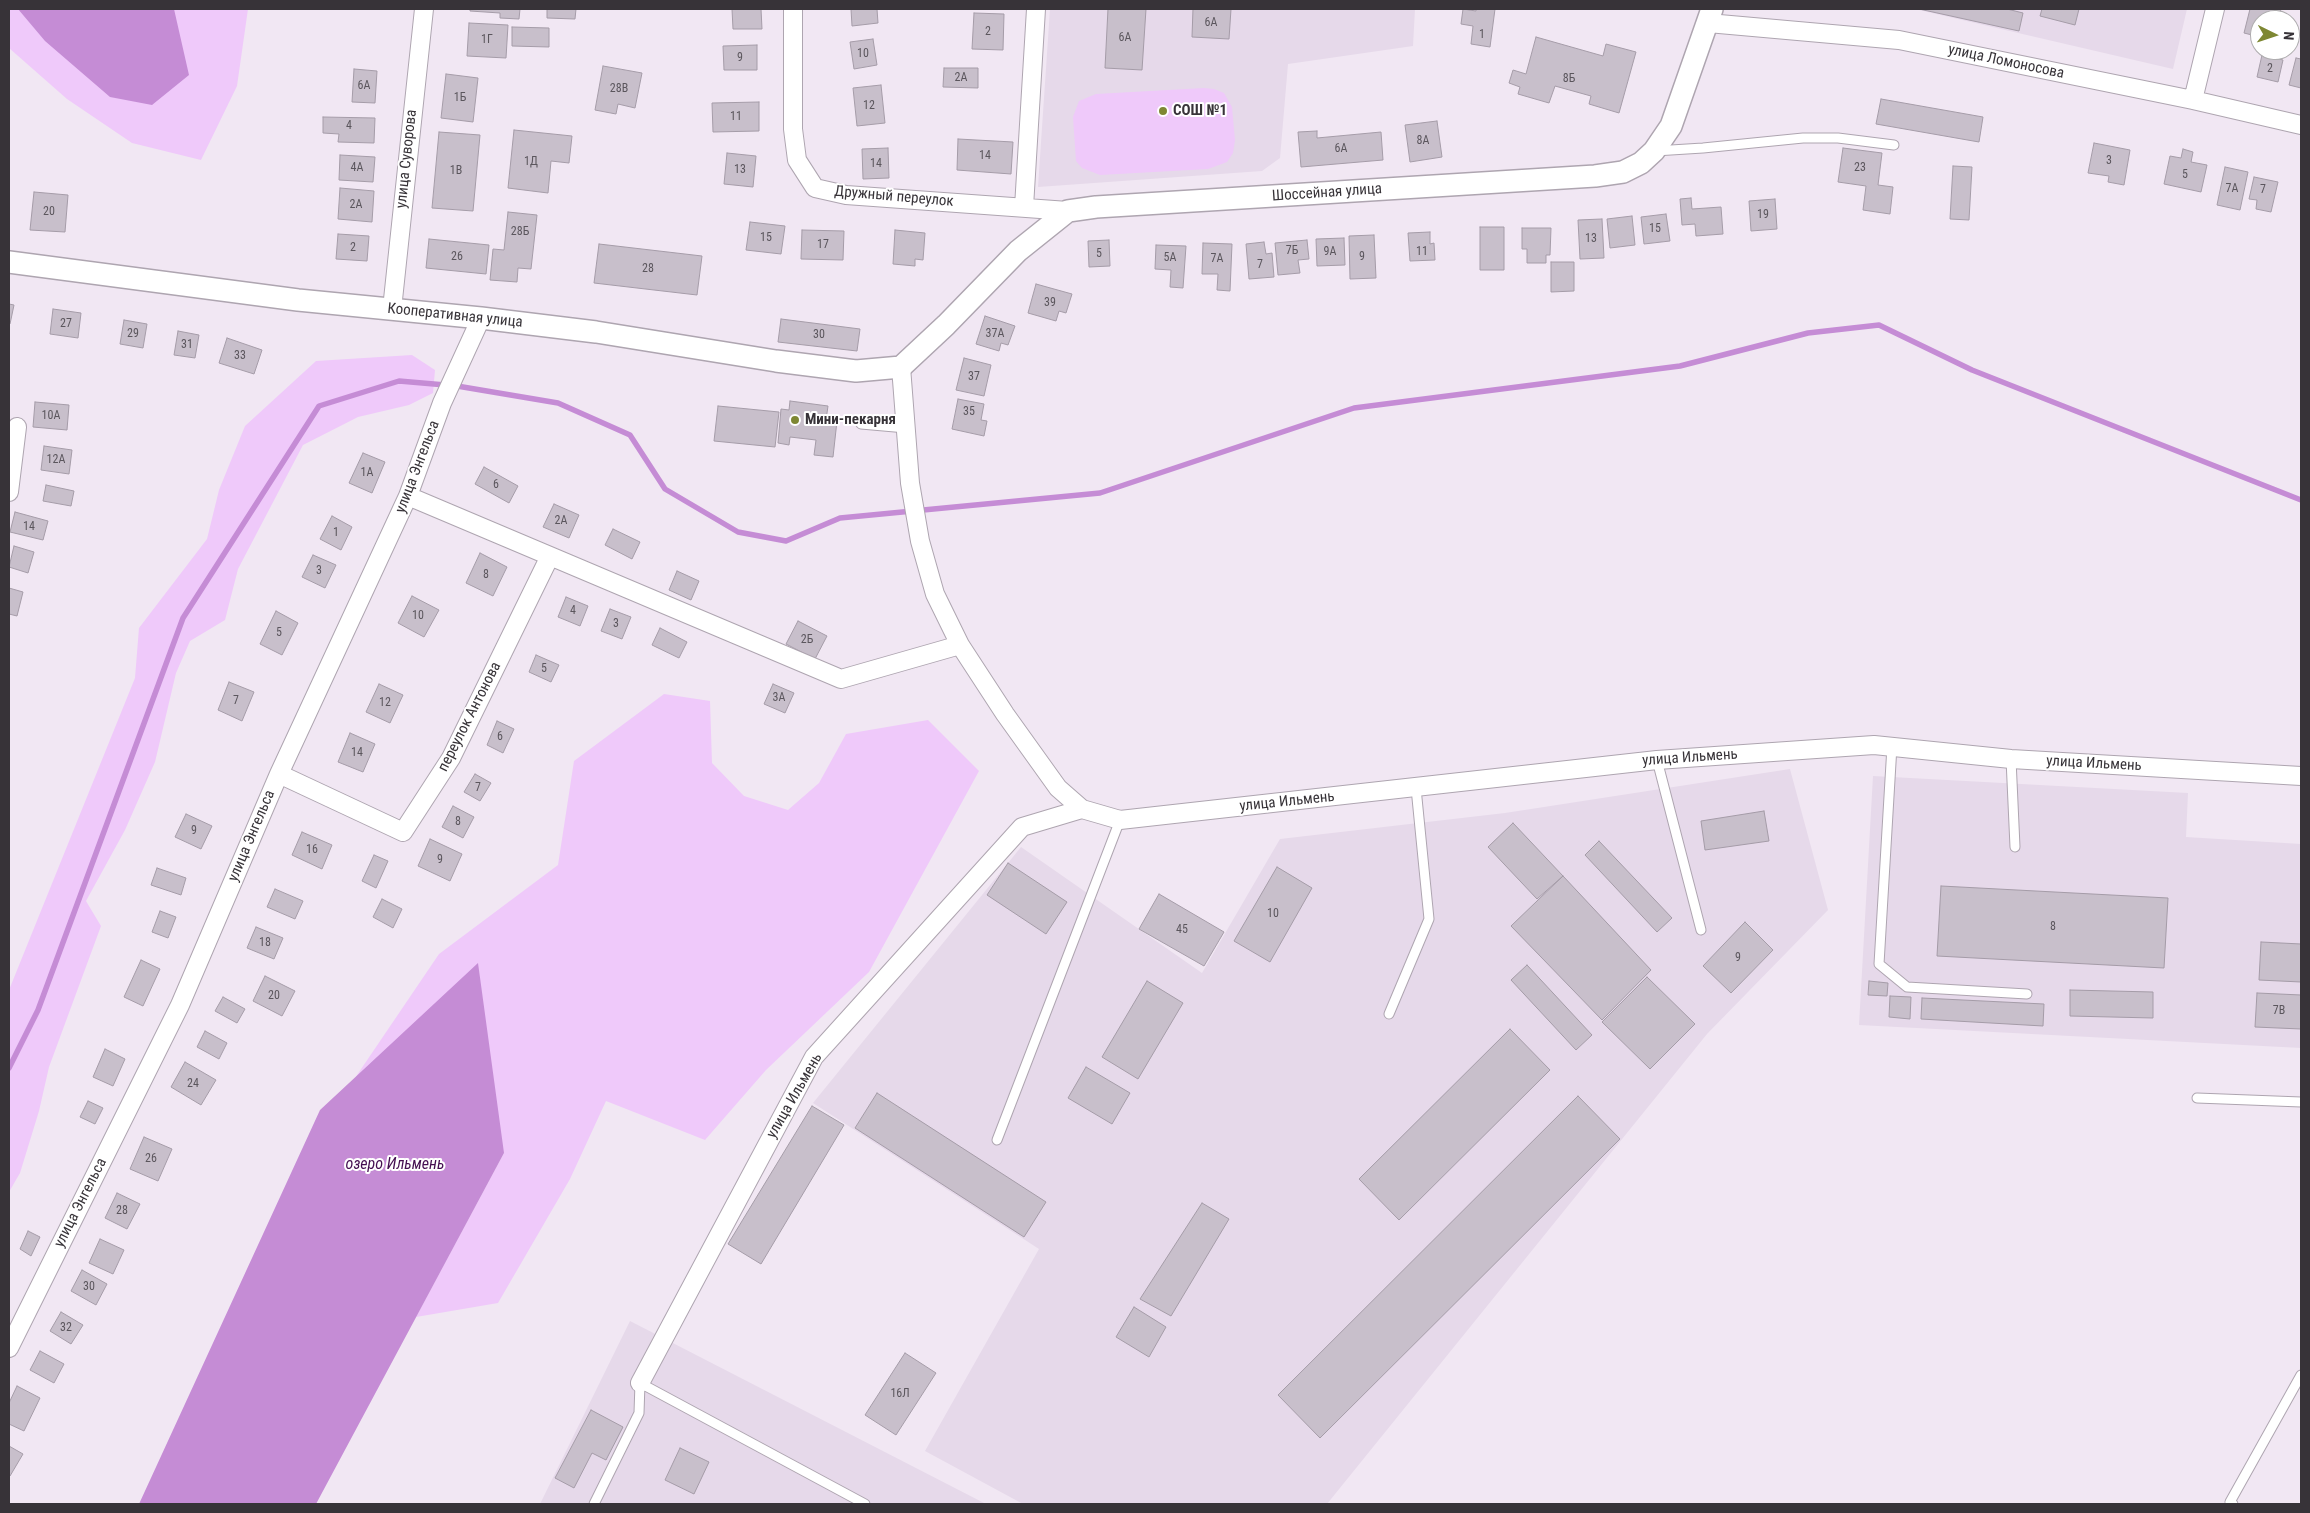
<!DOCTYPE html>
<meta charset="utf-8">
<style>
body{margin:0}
#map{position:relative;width:2310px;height:1513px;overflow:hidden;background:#f1e7f3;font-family:"Roboto Condensed",sans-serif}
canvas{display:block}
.frame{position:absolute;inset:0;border:10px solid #373338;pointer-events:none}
.north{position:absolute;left:2250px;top:10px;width:50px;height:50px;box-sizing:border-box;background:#fff;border:1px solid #afadaf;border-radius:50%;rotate:94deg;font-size:14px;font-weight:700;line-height:20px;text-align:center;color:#373338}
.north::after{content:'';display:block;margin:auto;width:18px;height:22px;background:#7e8733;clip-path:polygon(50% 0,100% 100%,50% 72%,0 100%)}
</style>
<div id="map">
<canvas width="2310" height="1513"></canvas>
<div class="frame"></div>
<div class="north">N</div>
</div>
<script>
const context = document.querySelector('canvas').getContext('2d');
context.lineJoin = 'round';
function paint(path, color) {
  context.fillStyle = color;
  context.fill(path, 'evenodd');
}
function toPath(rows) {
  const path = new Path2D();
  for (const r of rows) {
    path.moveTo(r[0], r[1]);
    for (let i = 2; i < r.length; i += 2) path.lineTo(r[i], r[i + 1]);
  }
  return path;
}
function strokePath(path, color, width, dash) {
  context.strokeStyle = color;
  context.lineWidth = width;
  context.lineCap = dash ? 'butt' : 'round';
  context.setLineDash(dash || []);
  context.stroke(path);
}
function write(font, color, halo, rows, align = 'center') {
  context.font = font + ' "Roboto Condensed",sans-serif';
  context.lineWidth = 4;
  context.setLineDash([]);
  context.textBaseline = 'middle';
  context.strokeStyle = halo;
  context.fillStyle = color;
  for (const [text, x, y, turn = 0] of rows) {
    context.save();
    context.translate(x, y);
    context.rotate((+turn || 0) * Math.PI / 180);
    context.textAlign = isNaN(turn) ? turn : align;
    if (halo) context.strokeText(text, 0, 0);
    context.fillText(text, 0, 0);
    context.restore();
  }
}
paint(toPath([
 [1050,9,1415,9,1413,46,1288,64,1280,158,1262,171,1038,187],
 [1915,9,2187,9,2173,69],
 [1790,769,1828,910,1707,1034,1327,1504,1023,1504,925,1451,1039,1249,813,1103,1021,847,1202,973,1280,839,1505,813],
 [1873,776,2188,793,2186,837,2301,844,2301,1048,1859,1025],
 [630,1321,986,1504,540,1504]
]), '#e6d9ea');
paint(toPath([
 [9,9,248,9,237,86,201,160,132,143,67,99,9,48],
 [1204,88,1214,89,1224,93,1232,107,1235,140,1233,153,1227,162,1208,169,1100,175,1082,168,1076,161,1073,117,1079,101,1096,94],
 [412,355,435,370,433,393,409,405,358,417,303,445,238,569,225,620,190,641,176,673,155,762,125,830,86,901,101,926,49,1067,39,1111,20,1173,9,1192,9,990,135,678,139,628,207,539,219,490,245,426,316,361],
 [664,694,710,701,712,763,744,796,788,810,819,783,846,734,928,720,979,771,869,972,766,1070,705,1140,606,1101,570,1179,498,1303,416,1317,504,1153,355,1078,439,954,558,865,574,761]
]), '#efc9fa');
paint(toPath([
 [18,9,174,9,189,75,152,105,110,97,45,41],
 [478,963,504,1153,316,1504,139,1504,320,1110]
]), '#c58cd5');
strokePath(toPath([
 [9,1068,38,1010,183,618,319,406,399,381,457,386,558,403,630,435,665,489,738,532,786,541,840,518,1100,493,1354,408,1680,366,1808,333,1879,325,1972,370,2301,500]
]), '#c58cd5', 5.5);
const building = toPath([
 [470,9,520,9,519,19,500,18,500,13,470,11,470,9],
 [547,9,576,9,575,19,547,18,547,9],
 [732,9,761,9,762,29,733,29,732,9],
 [851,9,877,9,878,23,852,26,851,9],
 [1108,9,1146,9,1142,70,1105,68,1108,9],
 [1193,9,1231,9,1229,39,1192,37,1193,9],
 [1463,9,1476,11,1476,9,1495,9,1490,47,1471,44,1473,26,1461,24,1463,9],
 [1919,9,2007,9,2023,13,2019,31,1919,9],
 [2042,9,2079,9,2075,25,2040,16,2042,9],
 [2250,9,2281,9,2278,20,2260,20,2260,37,2244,33,2250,9],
 [974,13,1004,14,1003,50,972,49,974,13],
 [469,23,508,25,506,58,467,56,469,23],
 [512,27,549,28,549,47,512,46,512,27],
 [1536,37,1603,56,1606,44,1636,52,1619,113,1589,104,1591,96,1555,86,1549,103,1518,94,1520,87,1509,83,1513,70,1526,74,1536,37],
 [873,39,877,65,854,69,850,42,873,39],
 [757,45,757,70,724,70,723,46,757,45],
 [2262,55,2283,60,2278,82,2257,77,2262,55],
 [2296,58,2301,59,2301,88,2289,85,2296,58],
 [603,66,642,73,635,108,618,104,616,114,595,110,603,66],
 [944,68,978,68,978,88,943,87,944,68],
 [354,69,377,71,375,103,352,102,354,69],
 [446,74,478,78,473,122,441,118,446,74],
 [881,85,885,123,857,126,853,88,881,85],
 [1881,99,1983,117,1979,142,1876,124,1881,99],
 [759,102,759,131,713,132,712,103,759,102],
 [323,117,375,118,374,143,338,142,339,134,323,133,323,117],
 [1437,121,1442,157,1410,162,1405,125,1437,121],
 [514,130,572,136,569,163,551,161,548,193,508,188,514,130],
 [1317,131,1317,138,1381,132,1383,160,1301,167,1298,132,1317,131],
 [439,132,480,135,473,211,432,208,439,132],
 [958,139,1013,142,1011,174,957,170,958,139],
 [2094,143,2130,150,2124,185,2108,182,2109,176,2088,173,2094,143],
 [888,148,889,178,863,179,862,149,888,148],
 [1843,148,1882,153,1878,185,1893,187,1890,214,1863,210,1866,186,1838,182,1843,148],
 [2183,149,2193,152,2191,162,2207,165,2201,192,2164,184,2170,156,2181,158,2183,149],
 [727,153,756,156,753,187,724,184,727,153],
 [340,155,375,157,373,182,339,180,340,155],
 [1953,166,1972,167,1969,220,1950,219,1953,166],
 [2225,167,2248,172,2240,210,2217,205,2225,167],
 [2254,177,2278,182,2271,212,2256,209,2257,200,2249,199,2254,177],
 [340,188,374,191,372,222,338,219,340,188],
 [34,192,68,195,65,232,30,230,34,192],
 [1691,198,1692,209,1721,207,1723,234,1696,236,1695,224,1682,225,1680,199,1691,198],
 [1775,199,1777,229,1751,231,1749,201,1775,199],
 [508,212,537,215,531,269,518,268,517,282,490,280,493,249,504,250,508,212],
 [1666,214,1670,241,1644,244,1641,217,1666,214],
 [1632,216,1635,245,1610,248,1607,219,1632,216],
 [1602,219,1604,258,1580,259,1578,220,1602,219],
 [750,222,785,226,781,254,746,250,750,222],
 [1480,227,1504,227,1504,270,1480,270,1480,227],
 [1522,228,1551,228,1550,255,1546,255,1546,263,1527,263,1527,249,1522,249,1522,228],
 [802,230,844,231,843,260,801,259,802,230],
 [895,230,925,233,923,260,915,259,915,266,893,264,895,230],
 [1430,232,1430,244,1434,243,1435,260,1410,261,1408,233,1430,232],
 [338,234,369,236,367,261,336,259,338,234],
 [1374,235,1376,278,1350,279,1349,236,1374,235],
 [1344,238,1345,265,1317,266,1316,239,1344,238],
 [429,239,489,245,486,274,426,268,429,239],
 [1109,240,1110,266,1089,267,1088,241,1109,240],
 [1307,240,1309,259,1298,260,1300,273,1278,275,1275,243,1307,240],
 [1264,242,1266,254,1272,253,1274,277,1249,279,1246,244,1264,242],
 [1203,243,1232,244,1230,291,1217,290,1218,274,1202,274,1203,243],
 [599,244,702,256,697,295,594,283,599,244],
 [1156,245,1186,246,1183,288,1170,287,1171,270,1155,269,1156,245],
 [1551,262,1574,262,1574,291,1551,292,1551,262],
 [1036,284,1072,294,1066,313,1059,311,1056,321,1028,313,1036,284],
 [9,304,14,305,10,324,9,324,9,304],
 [53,309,81,313,78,338,50,334,53,309],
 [985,316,1015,326,1008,345,1001,343,999,351,976,344,985,316],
 [781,319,860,329,857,351,778,342,781,319],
 [124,320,147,324,143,348,120,344,124,320],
 [178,331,199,335,195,358,174,355,178,331],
 [227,338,262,350,254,374,219,363,227,338],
 [964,358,991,365,984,396,956,390,964,358],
 [958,399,984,404,981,420,987,421,984,436,952,429,958,399],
 [790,401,828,406,826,420,837,421,833,457,814,455,816,440,790,437,789,445,778,443,781,409,789,410,790,401],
 [35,402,69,405,67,430,33,427,35,402],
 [718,406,779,412,775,447,714,441,718,406],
 [44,446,72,450,69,474,41,470,44,446],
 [363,453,385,462,372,493,349,483,363,453],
 [484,467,518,486,509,503,475,484,484,467],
 [46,485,74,491,71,506,43,501,46,485],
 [554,504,579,515,569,538,543,527,554,504],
 [15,512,48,521,43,540,10,532,15,512],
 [332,516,352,527,341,550,320,539,332,516],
 [613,529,640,542,632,559,605,545,613,529],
 [14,546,34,552,28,573,9,567,14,546],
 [480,553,507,567,493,596,466,583,480,553],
 [313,555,336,565,325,588,302,577,313,555],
 [677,571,699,581,691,600,669,590,677,571],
 [9,588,23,592,17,616,9,614,9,588],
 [412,596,439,610,424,637,398,623,412,596],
 [566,597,588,606,580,626,558,617,566,597],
 [610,609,631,617,622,639,601,631,610,609],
 [276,611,298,623,282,655,260,644,276,611],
 [798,621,827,636,815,659,786,644,798,621],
 [660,628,687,642,679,658,652,645,660,628],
 [536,655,559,665,551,682,529,672,536,655],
 [229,682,254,692,242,721,218,710,229,682],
 [379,684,403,695,390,723,366,712,379,684],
 [773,684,794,693,785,713,764,704,773,684],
 [497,721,514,729,503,753,487,745,497,721],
 [350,733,375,744,363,772,338,762,350,733],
 [475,774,491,783,480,801,464,792,475,774],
 [453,806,474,817,463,838,442,827,453,806],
 [1764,811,1769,841,1705,850,1701,821,1764,811],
 [186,814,212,826,201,849,175,837,186,814],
 [1513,823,1563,876,1537,899,1488,847,1513,823],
 [302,832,332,845,322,869,292,855,302,832],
 [430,839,462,854,450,881,418,866,430,839],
 [1599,841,1672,918,1657,932,1585,855,1599,841],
 [374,855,388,861,376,888,362,881,374,855],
 [1008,863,1067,902,1046,934,987,895,1008,863],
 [1277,867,1312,888,1270,962,1234,941,1277,867],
 [157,868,186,878,181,895,151,885,157,868],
 [1563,876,1651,970,1602,1020,1511,926,1563,876],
 [1941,886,2168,898,2164,968,1937,956,1941,886],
 [275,889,303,901,295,919,267,907,275,889],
 [1159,894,1224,932,1204,966,1139,929,1159,894],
 [382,899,402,909,393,928,373,917,382,899],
 [160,911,176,917,168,938,152,932,160,911],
 [1745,922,1773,950,1731,993,1703,966,1745,922],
 [256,927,283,938,274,959,247,948,256,927],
 [2261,942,2301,944,2301,982,2259,980,2261,942],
 [141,960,160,969,143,1006,124,997,141,960],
 [1527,965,1592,1035,1576,1050,1511,980,1527,965],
 [265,976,295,991,282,1016,253,1001,265,976],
 [1647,977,1695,1024,1650,1069,1602,1022,1647,977],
 [1147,981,1183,1003,1138,1079,1102,1057,1147,981],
 [1869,981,1888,983,1887,996,1868,995,1869,981],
 [2070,990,2153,992,2153,1018,2070,1016,2070,990],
 [2257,993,2301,995,2301,1029,2255,1027,2257,993],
 [1890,996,1911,997,1910,1019,1889,1017,1890,996],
 [223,997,245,1009,237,1023,215,1011,223,997],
 [1922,998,2044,1004,2043,1026,1921,1019,1922,998],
 [1510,1029,1550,1070,1399,1220,1359,1179,1510,1029],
 [205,1031,227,1043,219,1059,197,1047,205,1031],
 [105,1049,125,1059,113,1086,93,1077,105,1049],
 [185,1062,216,1080,201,1105,171,1087,185,1062],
 [1086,1067,1130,1093,1112,1124,1068,1098,1086,1067],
 [877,1093,1046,1202,1024,1237,855,1128,877,1093],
 [1578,1096,1620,1139,1320,1438,1278,1395,1578,1096],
 [88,1101,103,1108,95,1124,80,1117,88,1101],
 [812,1106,844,1125,761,1264,728,1244,812,1106],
 [144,1137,172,1149,158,1181,130,1169,144,1137],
 [117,1193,140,1204,127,1229,105,1218,117,1193],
 [1202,1203,1229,1219,1171,1316,1140,1299,1202,1203],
 [28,1231,40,1237,31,1256,20,1249,28,1231],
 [100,1239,124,1250,113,1274,89,1263,100,1239],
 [82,1270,107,1284,96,1305,71,1291,82,1270],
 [1134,1307,1166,1327,1149,1357,1116,1337,1134,1307],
 [61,1312,83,1325,71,1344,50,1331,61,1312],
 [40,1351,64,1364,54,1383,30,1370,40,1351],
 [905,1353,936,1373,896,1435,865,1415,905,1353],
 [17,1386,40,1398,24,1431,9,1424,9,1403,17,1386],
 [591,1410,623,1427,606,1460,592,1453,574,1488,555,1478,591,1410],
 [9,1446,23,1454,10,1476,9,1475,9,1446],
 [680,1448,709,1462,694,1494,665,1480,680,1448]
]);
paint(building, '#c8bfcb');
strokePath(building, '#a59ca8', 1);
const service = toPath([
 [1655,151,1703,148,1803,138,1838,138,1894,145],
 [861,424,906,428],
 [1892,746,1879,964,1907,987,2027,994],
 [2011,759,2015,847],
 [1657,760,1701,930],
 [1389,1014,1429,919,1416,788],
 [2197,1098,2301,1102],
 [997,1140,1120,820],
 [594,1504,639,1413,640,1383,865,1504],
 [2233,1504,2230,1502,2301,1375]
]);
const minor = toPath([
 [793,9,793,129,797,160,815,188,846,195,1068,211],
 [1708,23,1899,40,2193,100,2301,125],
 [2193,100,2215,9],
 [1024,207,1036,9],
 [392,309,424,9],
 [901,367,910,483,920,541,935,594,960,645,1005,714,1058,788,1082,809,1120,820,1657,760,1874,745,2011,759,2301,776],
 [9,492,17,427],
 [408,496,841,679,960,645],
 [279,774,403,832,451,758,550,556],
 [9,1348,180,1005,279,774,408,496,442,403,481,318],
 [640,1383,814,1057,1022,827,1082,809]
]);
const tertiary = toPath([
 [9,262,298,300,481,318,596,332,776,361,856,371,901,367,946,325,1018,251,1068,211,1096,207,1595,176,1623,172,1641,163,1654,151,1671,126,1712,9]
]);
strokePath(service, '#aea5b0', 11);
strokePath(minor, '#aea5b0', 20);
strokePath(tertiary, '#aea5b0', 24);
strokePath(service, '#fff', 9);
strokePath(minor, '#fff', 18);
strokePath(tertiary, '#fff', 21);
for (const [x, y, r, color] of [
 [1163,111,5,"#7e8733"],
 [795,420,5,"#7e8733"]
]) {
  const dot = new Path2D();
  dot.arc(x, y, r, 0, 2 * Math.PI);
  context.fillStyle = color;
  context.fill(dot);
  strokePath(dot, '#fff', 2);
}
write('12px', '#5b565d', null, [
 ["6А",1211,23],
 ["2",988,32],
 ["1",1482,35],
 ["6А",1125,38],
 ["1Г",487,40],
 ["10",863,54],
 ["9",740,58],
 ["2",2270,69],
 ["2А",961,78],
 ["8Б",1569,79],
 ["6А",364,86],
 ["28В",619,89],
 ["1Б",460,98],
 ["12",869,106],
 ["11",736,117],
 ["4",349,126],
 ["8А",1423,141],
 ["6А",1341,149],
 ["14",985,156],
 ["3",2109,161],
 ["1Д",531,162],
 ["14",876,164],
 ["4А",357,168],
 ["23",1860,168],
 ["13",740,170],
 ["1В",456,171],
 ["5",2185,175],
 ["7А",2232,189],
 ["7",2263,190],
 ["2А",356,205],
 ["20",49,212],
 ["19",1763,215],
 ["15",1655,229],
 ["28Б",520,232],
 ["15",766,238],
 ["13",1591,239],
 ["17",823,245],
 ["2",353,248],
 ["7Б",1292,251],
 ["9А",1330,252],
 ["11",1422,252],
 ["5",1099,254],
 ["26",457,257],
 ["9",1362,257],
 ["5А",1170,258],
 ["7А",1217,259],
 ["7",1260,265],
 ["28",648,269],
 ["39",1050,303],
 ["27",66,324],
 ["29",133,334],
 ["37А",995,334],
 ["30",819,335],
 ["31",187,345],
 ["33",240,356],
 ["37",974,377],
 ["35",969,412],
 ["10А",51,416],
 ["12А",56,460],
 ["1А",367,473],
 ["6",496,485],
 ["2А",561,521],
 ["14",29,527],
 ["1",336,533],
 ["3",319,571],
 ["8",486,575],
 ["4",573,611],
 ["10",418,616],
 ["3",616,624],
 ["5",279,633],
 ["2Б",807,640],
 ["5",544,669],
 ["3А",779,698],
 ["7",236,701],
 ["12",385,703],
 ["6",500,737],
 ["14",357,753],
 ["7",478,788],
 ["8",458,822],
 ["9",194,831],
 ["16",312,850],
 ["9",440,860],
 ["10",1273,914],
 ["8",2053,927],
 ["45",1182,930],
 ["18",265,943],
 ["9",1738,958],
 ["20",274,996],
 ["7В",2279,1011],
 ["24",193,1084],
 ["26",151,1159],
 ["28",122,1211],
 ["30",89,1287],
 ["32",66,1328],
 ["16Л",900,1394]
]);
write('15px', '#373338', '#fff', [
 ["улица Ломоносова",2006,62,12],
 ["улица Суворова",407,159,-84],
 ["Шоссейная улица",1327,193,-4],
 ["Дружный переулок",894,197,5],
 ["Кооперативная улица",455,316,6],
 ["улица Энгельса",418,467,-69],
 ["переулок Антонова",470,717,-63],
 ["улица Ильмень",1690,758,-4],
 ["улица Ильмень",2094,764,3],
 ["улица Ильмень",1287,802,-6],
 ["улица Энгельса",252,836,-67],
 ["улица Ильмень",795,1096,-60],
 ["улица Энгельса",81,1203,-63]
]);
write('bold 15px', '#373338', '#fff', [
 ["СОШ №1",1173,111],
 ["Мини-пекарня",805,420]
], 'left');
write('italic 16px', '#440e51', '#fff', [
 ["озеро Ильмень",395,1165]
]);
</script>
